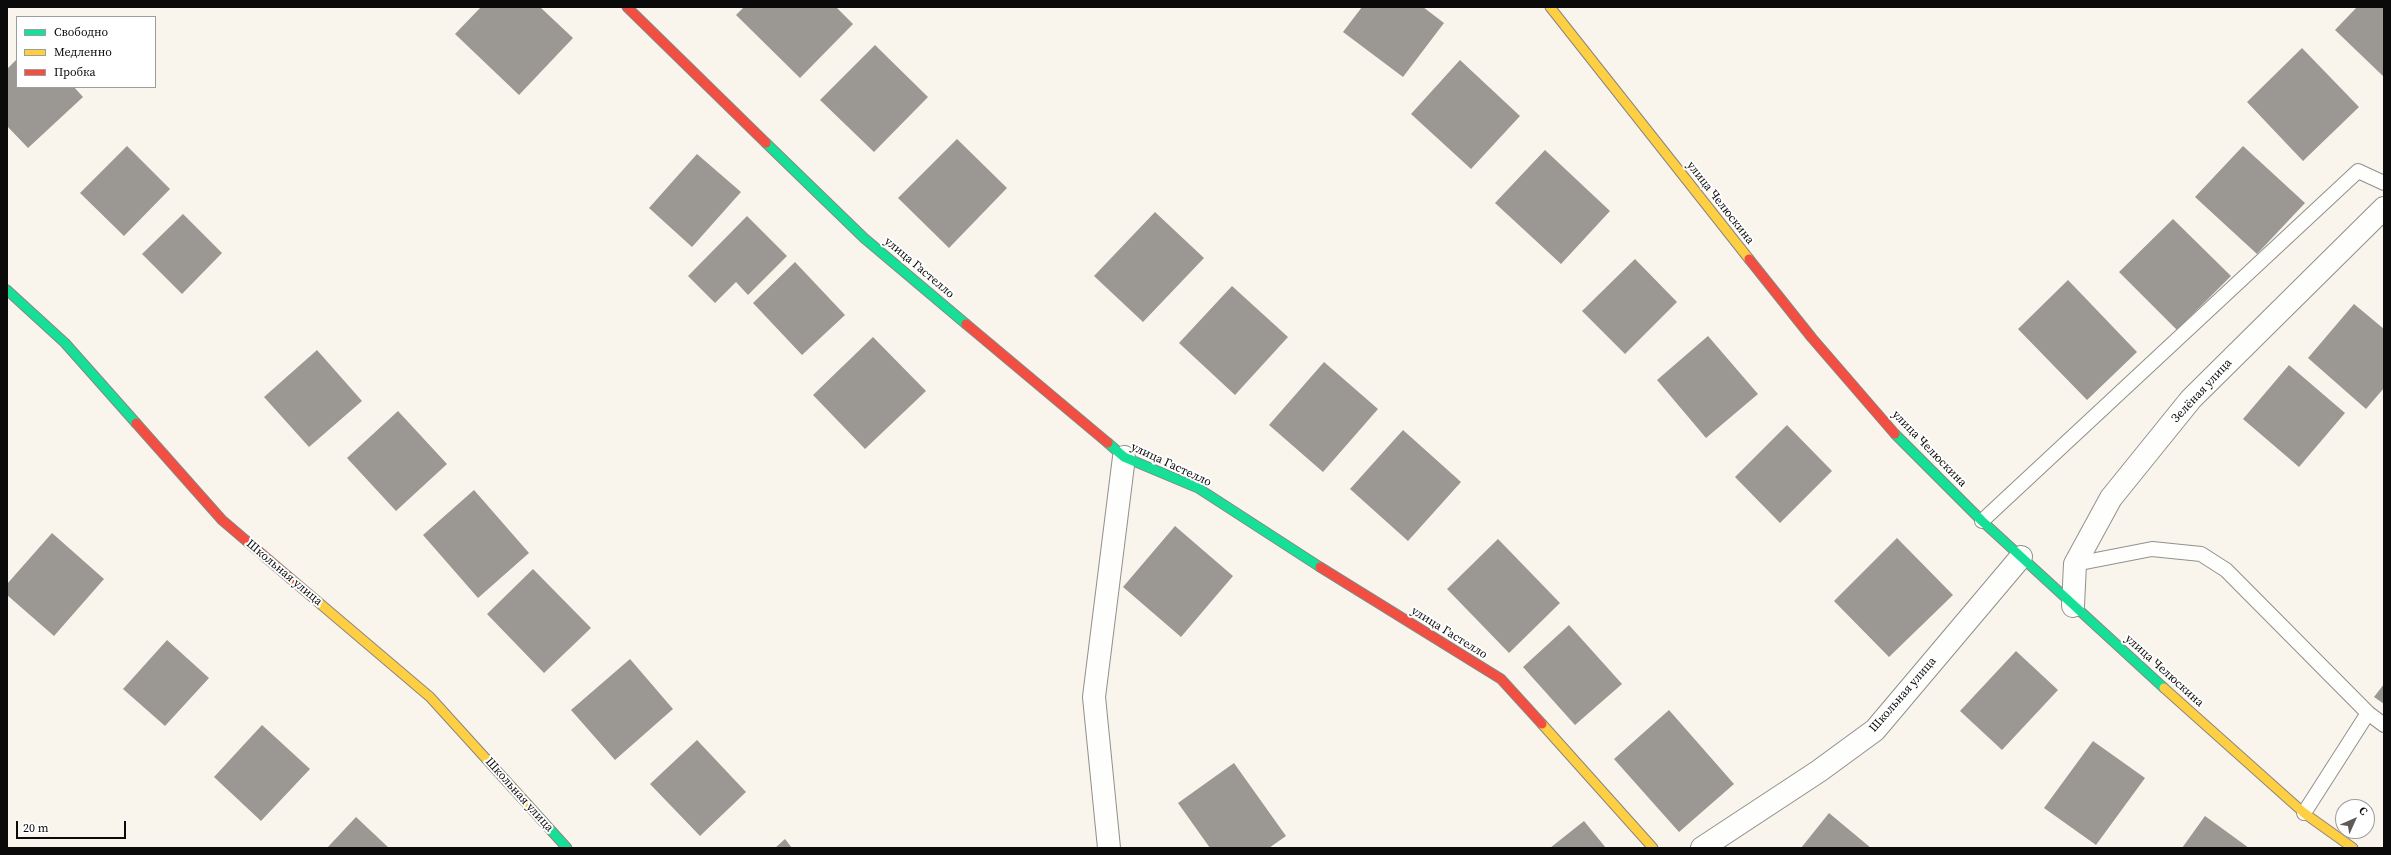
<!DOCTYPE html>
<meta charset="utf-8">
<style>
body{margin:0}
#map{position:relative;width:2391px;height:855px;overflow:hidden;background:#f9f5ed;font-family:"Source Serif 4",serif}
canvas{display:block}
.frame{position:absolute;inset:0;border:8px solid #0a0a0a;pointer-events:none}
.legend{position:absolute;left:16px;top:16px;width:140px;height:72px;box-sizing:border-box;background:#fff;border:1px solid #9d9d9d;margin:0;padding:5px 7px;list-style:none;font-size:12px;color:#0a0a0a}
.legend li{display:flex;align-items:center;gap:8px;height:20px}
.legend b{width:20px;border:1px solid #9d9d9d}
.north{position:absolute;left:2335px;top:799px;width:40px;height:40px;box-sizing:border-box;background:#fff;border:1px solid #9d9d9d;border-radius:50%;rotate:45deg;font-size:11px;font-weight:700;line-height:16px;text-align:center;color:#0a0a0a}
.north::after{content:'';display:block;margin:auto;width:14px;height:18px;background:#5e5c59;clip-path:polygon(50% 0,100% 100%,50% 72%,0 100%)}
.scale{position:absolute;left:16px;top:821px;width:110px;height:18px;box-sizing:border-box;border:2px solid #0a0a0a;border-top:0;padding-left:5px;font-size:12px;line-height:14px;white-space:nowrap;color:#0a0a0a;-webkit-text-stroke:3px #fff;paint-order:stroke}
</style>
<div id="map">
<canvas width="2391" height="855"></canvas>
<div class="frame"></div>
<ul class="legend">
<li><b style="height:5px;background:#16e098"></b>Свободно</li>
<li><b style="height:5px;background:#ffcf43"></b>Медленно</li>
<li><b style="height:5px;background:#f24e42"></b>Пробка</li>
</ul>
<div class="north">С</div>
<div class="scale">20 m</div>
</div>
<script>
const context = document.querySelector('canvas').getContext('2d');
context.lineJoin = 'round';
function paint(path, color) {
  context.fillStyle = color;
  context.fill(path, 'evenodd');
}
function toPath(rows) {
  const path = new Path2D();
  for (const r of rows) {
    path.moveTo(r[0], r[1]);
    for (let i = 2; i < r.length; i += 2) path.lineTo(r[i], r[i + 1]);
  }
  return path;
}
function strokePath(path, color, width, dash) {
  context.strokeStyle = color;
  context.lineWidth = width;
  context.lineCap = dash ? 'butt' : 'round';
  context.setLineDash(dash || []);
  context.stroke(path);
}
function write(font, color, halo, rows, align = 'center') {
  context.font = font + ' "Source Serif 4",serif';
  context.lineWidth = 4;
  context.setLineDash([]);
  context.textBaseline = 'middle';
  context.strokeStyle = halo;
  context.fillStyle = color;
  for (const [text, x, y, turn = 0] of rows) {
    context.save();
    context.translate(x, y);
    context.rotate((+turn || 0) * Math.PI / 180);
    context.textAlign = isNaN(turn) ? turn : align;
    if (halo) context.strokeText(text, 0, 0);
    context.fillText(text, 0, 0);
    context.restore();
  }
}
paint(toPath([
 [481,7,540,7,573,38,519,95,455,34],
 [744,7,836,7,853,24,800,78,736,15],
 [1362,7,1423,7,1444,23,1403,77,1343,32],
 [2357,7,2384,7,2384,77,2335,30],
 [875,45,928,97,874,152,820,100],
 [2302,48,2359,107,2303,161,2247,102],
 [17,59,17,87,74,87,83,97,28,148,7,126,7,69],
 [1460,60,1520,116,1471,169,1411,114],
 [957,139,1007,188,949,248,898,198],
 [127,146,170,189,124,236,80,193],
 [2243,146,2305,203,2257,254,2195,197],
 [1545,150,1610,211,1561,264,1495,203],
 [697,154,741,192,692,247,649,208],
 [1155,212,1204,258,1143,322,1094,276],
 [183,214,222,253,182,294,142,254],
 [747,216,787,256,748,295,736,282,715,303,688,276],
 [2173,219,2231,276,2177,330,2119,272],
 [1635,259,1677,302,1625,354,1582,311],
 [795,262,845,315,802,355,753,303],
 [2068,280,2137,352,2087,400,2018,329],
 [1232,286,1288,337,1235,395,1179,343],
 [2354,304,2384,329,2384,388,2366,409,2308,358],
 [1708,336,1758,394,1706,438,1657,380],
 [873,337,926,391,865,449,813,395],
 [317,350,362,401,309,447,264,397],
 [1324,362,1378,409,1323,472,1269,425],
 [2289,365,2345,413,2299,467,2243,419],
 [398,411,447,464,396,511,347,458],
 [1787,425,1832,471,1780,523,1735,477],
 [1403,430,1461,482,1408,541,1350,489],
 [474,490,529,553,478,598,423,535],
 [1175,526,1233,576,1181,637,1123,587],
 [52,533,104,579,54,636,7,595,7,584],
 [1897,538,1953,595,1889,657,1834,601],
 [1498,539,1560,603,1509,653,1447,589],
 [533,569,591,628,544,673,487,614],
 [1569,625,1622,684,1575,725,1523,667],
 [167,640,209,678,165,726,123,689],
 [2016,651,2058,690,2002,750,1960,711],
 [630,659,673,709,615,760,571,710],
 [2384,684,2384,704,2374,697],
 [1669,710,1734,784,1679,832,1614,759],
 [262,725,310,769,261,821,214,777],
 [697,740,746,792,700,836,650,784],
 [2093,741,2145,778,2096,845,2044,808],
 [1234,763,1286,836,1269,848,1210,848,1178,803],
 [1829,813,1871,848,1801,848],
 [2205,816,2249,848,2182,848],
 [356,817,389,848,327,848],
 [1584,821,1606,848,1550,848],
 [785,839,792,848,775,848]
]), '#9b9894');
const lane = toPath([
 [1982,521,2358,171,2384,183],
 [2075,564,2152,549,2201,554,2226,570,2368,713,2384,725],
 [2304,813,2368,713]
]);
const street = toPath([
 [2073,606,2075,564,2111,498,2191,399,2384,208],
 [1109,848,1094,697,1124,457],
 [1702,848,1819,771,1875,730,2021,557]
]);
const fast = toPath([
 [766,143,864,238,966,324],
 [7,290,65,343,136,423],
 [1895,434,1982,521,2164,688],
 [1108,443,1124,457,1198,488,1320,567],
 [528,805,567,848]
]);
const slow = toPath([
 [1550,7,1749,259],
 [291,579,430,697,528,805],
 [2164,688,2304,813,2353,848],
 [1542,724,1653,848]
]);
const jam = toPath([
 [627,7,766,143],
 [1749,259,1812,338,1895,434],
 [966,324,1108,443],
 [136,423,222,520,291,579],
 [1320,567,1501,679,1542,724]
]);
strokePath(lane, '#92908c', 16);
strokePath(street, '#92908c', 24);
strokePath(fast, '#888683', 11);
strokePath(slow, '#888683', 11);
strokePath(jam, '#888683', 11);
strokePath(lane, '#fefefc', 14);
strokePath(street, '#fefefc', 22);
strokePath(fast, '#16e098', 9);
strokePath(slow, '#ffcf43', 9);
strokePath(jam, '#f24e42', 9);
write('12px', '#0a0a0a', '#fff', [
 ["улица Челюскина",1720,203,52],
 ["улица Гастелло",919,268,40],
 ["Зелёная улица",2202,391,-47],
 ["улица Челюскина",1929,449,46],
 ["улица Гастелло",1171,465,25],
 ["Школьная улица",284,573,40],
 ["улица Гастелло",1449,633,32],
 ["улица Челюскина",2164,671,42],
 ["Школьная улица",1903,695,-49],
 ["Школьная улица",519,795,48]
]);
</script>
